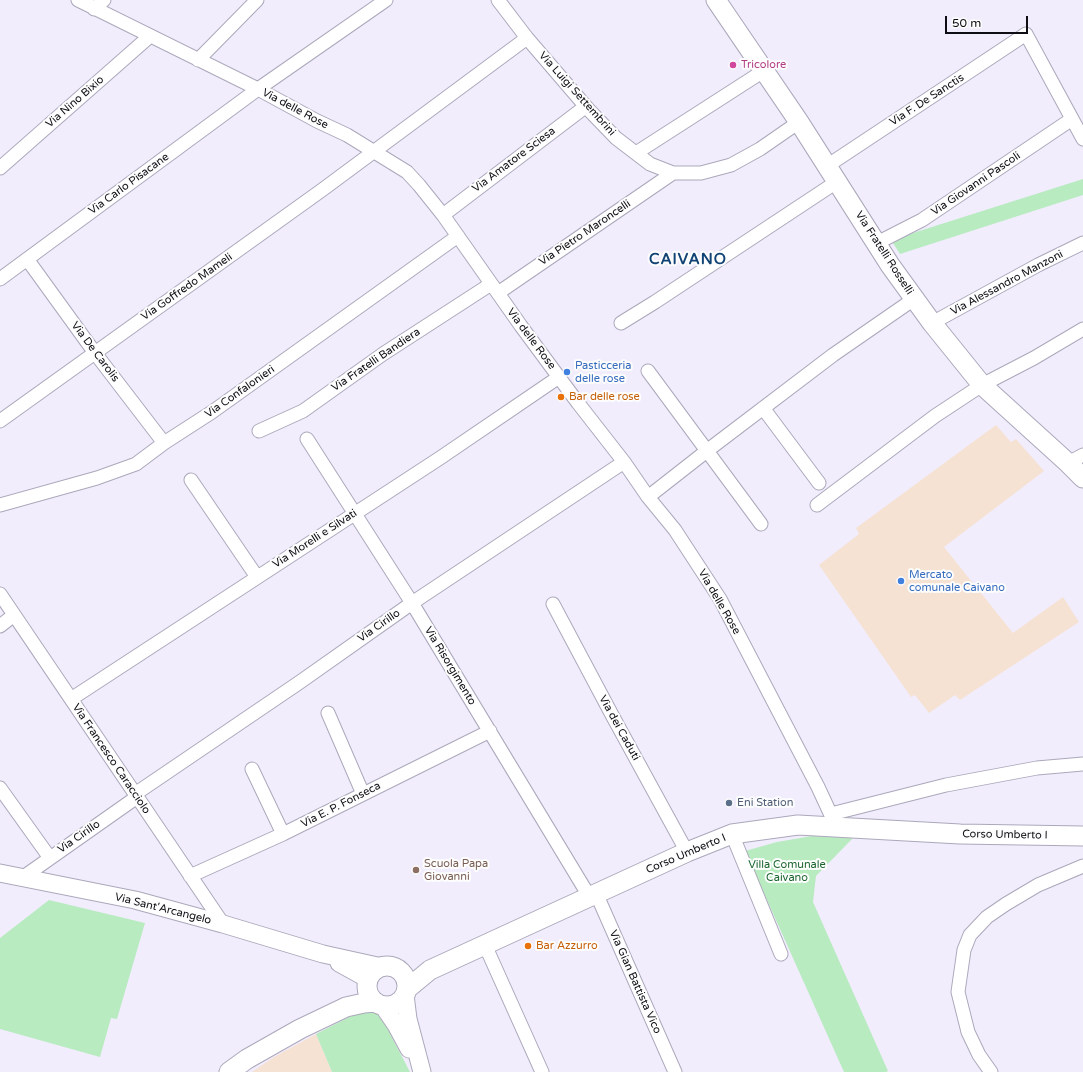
<!DOCTYPE html>
<style>
body{margin:0}
#map{position:relative;width:1083px;height:1072px;overflow:hidden;background:#f1edfd;font-family:"Varela Round",sans-serif}
canvas{display:block}
.scale{position:absolute;left:945px;top:16px;width:83px;height:18px;box-sizing:border-box;border:2px solid #0e0d13;border-top:0;padding-left:5px;font-size:12px;line-height:14px;white-space:nowrap;color:#0e0d13;-webkit-text-stroke:3px #fdfdfd;paint-order:stroke}
</style>
<div id="map">
<canvas width="1083" height="1072"></canvas>
<div class="scale">50 m</div>
</div>
<script>
const context = document.querySelector('canvas').getContext('2d');
context.lineJoin = 'round';
function paint(path, color) {
  context.fillStyle = color;
  context.fill(path, 'evenodd');
}
function toPath(rows) {
  const path = new Path2D();
  for (const r of rows) {
    if (r.length === 3) {
      path.moveTo(r[0] + r[2], r[1]);
      path.arc(r[0], r[1], r[2], 0, 2 * Math.PI);
      continue;
    }
    path.moveTo(r[0], r[1]);
    for (let i = 2; i < r.length; i += 2) path.lineTo(r[i], r[i + 1]);
  }
  return path;
}
function strokePath(path, color, width, dash) {
  context.strokeStyle = color;
  context.lineWidth = width;
  context.lineCap = dash ? 'butt' : 'round';
  context.setLineDash(dash || []);
  context.stroke(path);
}
function write(font, color, halo, rows, align = 'center') {
  context.font = font + ' "Varela Round",sans-serif';
  context.lineWidth = 4;
  context.setLineDash([]);
  context.textBaseline = 'middle';
  context.strokeStyle = halo;
  context.fillStyle = color;
  for (const [text, x, y, turn = 0] of rows) {
    context.save();
    context.translate(x, y);
    context.rotate((+turn || 0) * Math.PI / 180);
    context.textAlign = isNaN(turn) ? turn : align;
    if (halo) context.strokeText(text, 0, 0);
    context.fillText(text, 0, 0);
    context.restore();
  }
}
paint(toPath([
 [996,425,1011,442,1016,439,1044,471,944,547,1013,633,1063,597,1079,622,960,700,955,695,929,713,915,695,911,697,819,565,859,534,856,528],
 [316,1034,332,1072,252,1072,274,1057]
]), '#f6e2d3');
paint(toPath([
 [1083,179,1083,195,900,254,891,240],
 [812,836,853,838,816,876,813,902,888,1071,886,1072,844,1072,745,851,777,842],
 [49,900,145,923,117,1019,111,1018,100,1057,0,1029,0,938],
 [370,1011,377,1014,386,1026,410,1072,332,1072,316,1034,353,1015]
]), '#b8ebc0');
const minor = toPath([
 [78,0,258,89,317,121,347,135,407,172,419,185,443,215,521,326,578,403,624,462,648,497,675,530,720,599,818,787,837,828],
 [498,0,527,38,588,109,616,138,650,164,673,173,701,173,731,165,760,149,799,122],
 [94,9,104,0],
 [198,60,257,0],
 [636,153,765,70],
 [827,166,1026,34,1083,139],
 [0,168,150,36],
 [443,215,585,107],
 [877,243,922,220,1072,119],
 [27,259,95,353,164,443],
 [0,279,258,89,386,0],
 [498,293,673,173],
 [621,323,655,302,838,181],
 [932,323,1038,265,1083,243],
 [648,371,761,524],
 [763,408,819,483],
 [0,421,322,190,527,38],
 [259,431,303,411,383,354,491,284],
 [307,439,412,603,589,896],
 [1068,463,1083,455],
 [191,480,257,577],
 [648,497,708,450,833,355,914,299],
 [0,505,97,478,136,464,164,443,212,412,458,236],
 [817,505,935,416,982,385,1034,358,1083,329],
 [0,594,223,924],
 [553,604,612,715,687,852],
 [0,626,14,615],
 [71,699,440,458,559,377],
 [328,713,363,794],
 [252,769,283,834],
 [0,788,50,858],
 [135,794,300,682,412,603,624,462],
 [831,814,946,785,1037,768,1083,764],
 [732,834,781,954],
 [190,876,283,834,490,731],
 [22,878,137,797],
 [596,893,675,1072],
 [485,945,542,1072],
 [991,1072,979,1055,968,1032,958,992,964,950,970,935,987,917,1006,904,1038,885,1083,866]
]);
const tertiary = toPath([
 [0,873,135,900,223,924,323,954,382,967],
 [339,963,368,979],
 [405,995,408,1019,422,1072],
 [383,1006,396,1025,409,1049]
]);
const secondary = toPath([
 [716,0,799,122,890,265,932,323,982,385,1068,463,1083,478],
 [387,986,20],
 [407,989,430,970,687,852,732,834,798,825,960,834,1083,836],
 [229,1072,247,1059,300,1029,346,1007,364,1003,375,1002]
]);
strokePath(minor, '#aca8bb', 15);
strokePath(tertiary, '#aca8bb', 19);
strokePath(secondary, '#aca8bb', 21);
strokePath(minor, '#fff', 13);
strokePath(tertiary, '#fff', 17);
strokePath(secondary, '#fff', 19);
for (const [x, y, r, color] of [
 [733,65,4,"#d1479c"],
 [567,372,4,"#3f7fe0"],
 [561,397,4,"#e8710a"],
 [901,581,4,"#3f7fe0"],
 [729,803,4,"#5c6f8a"],
 [416,870,4,"#8d6e63"],
 [528,946,4,"#e8710a"]
]) {
  const dot = new Path2D();
  dot.arc(x, y, r, 0, 2 * Math.PI);
  context.fillStyle = color;
  context.fill(dot);
  strokePath(dot, '#fdfdfd', 1.5);
}
write('11px', '#b23c85', '#fdfdfd', [
 ["Tricolore",741,65]
], 'left');
write('11px', '#0e0d13', '#fdfdfd', [
 ["Via Luigi Settembrini",577,94,48],
 ["Via F. De Sanctis",927,100,-33],
 ["Via Nino Bixio",75,102,-41],
 ["Via delle Rose",295,109,28],
 ["Via Amatore Sciesa",514,160,-37],
 ["Via Carlo Pisacane",129,184,-36],
 ["Via Giovanni Pascoli",976,184,-34],
 ["Via Pietro Maroncelli",585,233,-34],
 ["Via Fratelli Rosselli",884,253,57],
 ["Via Alessandro Manzoni",1007,283,-28],
 ["Via Goffredo Mameli",187,287,-35],
 ["Via delle Rose",531,339,53],
 ["Via De Carolis",95,352,53],
 ["Via Fratelli Bandiera",376,360,-34],
 ["Via Confalonieri",240,392,-35],
 ["Via Morelli e Silvati",315,539,-33],
 ["Via delle Rose",719,602,60],
 ["Via Cirillo",379,626,-35],
 ["Via Risorgimento",450,666,59],
 ["Via dei Caduti",619,728,61],
 ["Via Francesco Caracciolo",111,759,56],
 ["Via E. P. Fonseca",341,805,-27],
 ["Corso Umberto I",1005,835,1],
 ["Via Cirillo",79,837,-35],
 ["Corso Umberto I",686,854,-23],
 ["Via Sant'Arcangelo",163,909,14],
 ["Via Gian Battista Vico",635,982,66]
]);
write('11px', '#366cbe', '#fdfdfd', [
 ["Pasticceria",575,366],
 ["delle rose",575,379],
 ["Mercato",909,575],
 ["comunale Caivano",909,588]
], 'left');
write('11px', '#c56008', '#fdfdfd', [
 ["Bar delle rose",569,397],
 ["Bar Azzurro",536,946]
], 'left');
write('11px', '#4e5e75', '#fdfdfd', [
 ["Eni Station",737,803]
], 'left');
write('11px', '#785e54', '#fdfdfd', [
 ["Scuola Papa",424,864],
 ["Giovanni",424,877]
], 'left');
write('11px', '#1d6631', '#fdfdfd', [
 ["Villa Comunale",787,865],
 ["Caivano",787,878]
]);
context.letterSpacing = '1px';
write('bold 15px', '#114375', '#fdfdfd', [
 ["CAIVANO",688,260]
]);
context.letterSpacing = '0px';
</script>
